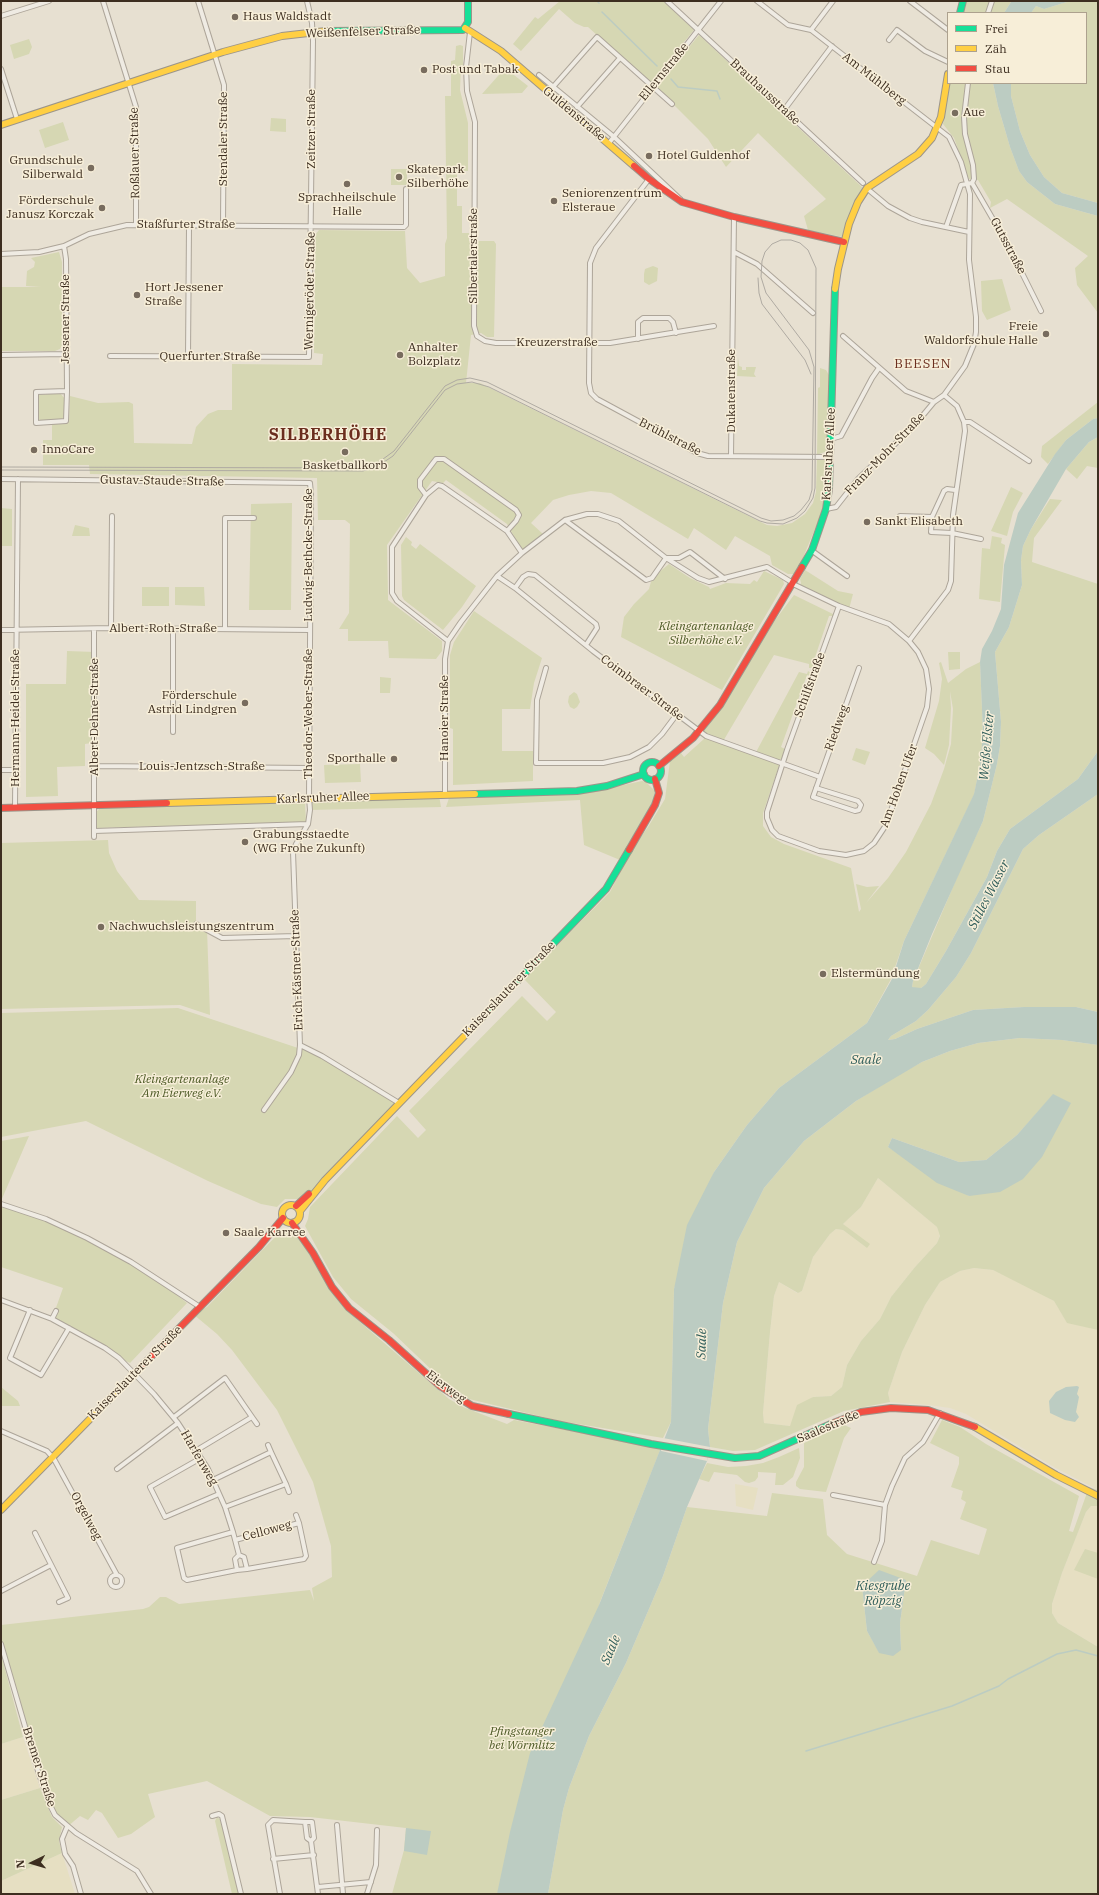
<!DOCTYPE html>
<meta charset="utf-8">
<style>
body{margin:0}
#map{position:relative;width:1099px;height:1895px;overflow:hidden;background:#e7e0d1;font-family:"IBM Plex Serif",serif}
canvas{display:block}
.frame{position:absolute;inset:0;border:2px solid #3d2e20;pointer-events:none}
.legend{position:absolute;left:947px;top:12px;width:140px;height:72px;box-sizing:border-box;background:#f7eed8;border:1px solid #ada18e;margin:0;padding:5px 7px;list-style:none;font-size:12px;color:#3d2e20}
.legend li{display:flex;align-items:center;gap:8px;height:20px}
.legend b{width:20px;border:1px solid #ada18e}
.north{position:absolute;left:12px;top:1843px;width:40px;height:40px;-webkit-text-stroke:3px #f7eed8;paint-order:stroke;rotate:265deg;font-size:11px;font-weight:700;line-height:16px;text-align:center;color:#3d2e20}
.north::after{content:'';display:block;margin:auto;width:14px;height:18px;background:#3d2e20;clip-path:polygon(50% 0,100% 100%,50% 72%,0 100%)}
</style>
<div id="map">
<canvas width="1099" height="1895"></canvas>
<div class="frame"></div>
<ul class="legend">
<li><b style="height:5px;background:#16e098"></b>Frei</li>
<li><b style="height:5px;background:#ffcf43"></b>Zäh</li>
<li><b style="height:5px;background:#f24e42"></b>Stau</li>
</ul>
<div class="north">N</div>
</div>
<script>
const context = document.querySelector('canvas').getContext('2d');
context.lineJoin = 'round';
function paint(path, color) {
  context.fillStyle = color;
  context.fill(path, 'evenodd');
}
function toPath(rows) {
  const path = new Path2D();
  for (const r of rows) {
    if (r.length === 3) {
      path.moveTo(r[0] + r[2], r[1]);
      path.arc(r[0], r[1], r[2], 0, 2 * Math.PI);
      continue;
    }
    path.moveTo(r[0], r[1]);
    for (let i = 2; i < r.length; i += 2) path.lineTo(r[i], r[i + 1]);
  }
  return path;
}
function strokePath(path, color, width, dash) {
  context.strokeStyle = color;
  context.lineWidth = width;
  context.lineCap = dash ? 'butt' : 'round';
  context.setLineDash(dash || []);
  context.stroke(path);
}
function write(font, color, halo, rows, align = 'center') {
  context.font = font + ' "IBM Plex Serif",serif';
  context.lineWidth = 3;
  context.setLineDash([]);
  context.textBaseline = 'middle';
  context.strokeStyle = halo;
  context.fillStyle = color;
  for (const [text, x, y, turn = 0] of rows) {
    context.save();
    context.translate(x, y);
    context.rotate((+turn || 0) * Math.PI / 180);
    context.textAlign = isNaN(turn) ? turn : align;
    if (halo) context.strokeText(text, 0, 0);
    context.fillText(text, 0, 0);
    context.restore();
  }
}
paint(toPath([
 [878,1178,937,1227,940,1235,937,1243,915,1267,891,1297,880,1319,861,1341,847,1365,842,1387,831,1396,813,1397,790,1426,764,1423,763,1413,770,1332,774,1296,779,1282,797,1293,802,1291,813,1257,830,1234,836,1229,843,1230,867,1248,843,1224,861,1207],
 [974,1268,993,1270,1029,1287,1054,1301,1067,1322,1098,1330,1098,1490,1054,1467,966,1414,950,1408,929,1405,890,1402,888,1393,902,1352,925,1305,940,1282,960,1271],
 [735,1484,758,1488,753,1510,736,1506],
 [1091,1506,1098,1506,1098,1647,1058,1623,1052,1613,1052,1604,1062,1573,1086,1512],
 [23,1737,40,1788,1,1800,1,1744],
 [62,1853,75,1894,1,1894,1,1881]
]), '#e6dfc2');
paint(toPath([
 [560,1,663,1,694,30,650,83,588,27,584,27,575,23,559,9,521,51,513,44,535,17,538,19],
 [967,1,1013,1,1011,2,1004,13,964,13],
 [1070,1,1098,1,1098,203,1062,193,1044,177,1030,155,1020,131,1011,96,1011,83,1086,83,1086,13,1031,13,1036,6,1044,9],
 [699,35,863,188,855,201,843,237,808,230,804,216,826,199,758,133,726,167,708,139,656,87],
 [29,39,32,47,29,54,14,59,10,45],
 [460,45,463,46,463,65,461,65,460,90,468,123,468,171,457,171,457,206,462,206,462,233,469,233,469,241,494,241,496,244,494,337,487,337,481,333,471,335,466,383,480,383,488,387,767,525,777,526,792,523,805,514,813,503,816,492,817,459,825,460,828,464,823,505,819,519,800,565,794,574,788,574,772,565,770,556,735,536,726,550,694,528,688,539,611,493,591,491,569,495,553,500,531,523,543,534,522,550,507,524,446,480,443,483,432,481,387,545,388,596,388,600,442,641,442,651,436,659,389,658,388,641,348,641,348,629,339,629,349,613,350,524,345,520,318,520,317,478,90,474,89,465,43,465,43,440,52,440,52,422,69,422,70,396,98,403,129,402,133,404,134,443,192,444,196,427,208,414,218,410,232,410,232,364,322,365,323,354,314,353,315,235,319,230,405,231,407,268,420,283,445,276,445,244,447,238,445,96,451,96,451,61,455,60,456,46],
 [505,68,528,86,522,93,482,94],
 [950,83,993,83,998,106,1010,147,1019,171,1027,182,1055,204,1098,216,1098,313,1077,285,1075,268,1088,256,1007,199,990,208,991,202,978,180,969,179,954,138,943,124],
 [271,118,286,119,286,132,270,131],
 [63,122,69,140,45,148,39,130],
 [391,169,407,169,407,185,391,185],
 [59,252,62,262,62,345,60,349,55,351,1,351,1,287,41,287,26,286,27,271,34,267,35,262,31,258],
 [653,266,658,268,657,281,649,285,644,282,644,274,645,269],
 [1002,279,1011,310,987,320,982,311,981,281],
 [738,357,739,366,742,367,742,370,746,370,746,367,756,367,754,374,756,377,737,376],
 [820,368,826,370,829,375,829,448,825,452,819,454,817,454,818,388,820,387],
 [60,393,65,399,65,414,63,418,59,420,40,420,38,419,37,398,39,395],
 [1098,402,1098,418,1093,419,1066,440,1048,464,1041,457,1042,446],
 [1098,437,1098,468,1087,466,1077,479,1066,469,1089,442],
 [1011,487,1023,493,1013,512,1007,536,991,531],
 [1050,499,1062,500,1034,538,1032,562,1098,584,1098,751,1078,779,1010,829,997,851,987,877,946,951,926,984,921,988,917,989,912,987,913,981,961,868,983,821,997,764,1000,746,1001,722,995,652,1009,627,1022,585,1021,560,1023,546,1031,529],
 [292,503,291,610,249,610,251,504],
 [1,508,12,509,12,546,1,546],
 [75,525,89,528,90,536,72,536],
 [992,536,1002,538,1001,543,1005,545,1000,602,979,599,982,548,990,549],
 [406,537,412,542,411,545,416,549,420,544,476,586,462,607,443,630,404,600,402,596,401,545],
 [669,564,690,578,709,587,710,589,726,583,750,584,754,580,757,582,764,571,783,580,784,584,722,690,621,637,624,617,634,604,649,589,652,578],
 [805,570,838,591,853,594,849,609,799,587,801,583,800,579],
 [142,587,169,587,169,606,142,606],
 [175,587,204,587,205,606,175,605],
 [794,595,833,614,833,616,829,616,813,663,816,665,815,668,809,668,809,664,774,655,722,743,699,731,757,644],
 [474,611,542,658,534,683,530,709,502,709,502,751,533,751,533,781,453,785,453,729,450,728,450,655,454,642],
 [67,651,95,652,91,743,85,744,85,766,57,767,58,796,26,797,26,684,66,684],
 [948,652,960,652,960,669,949,670],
 [941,662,948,683,966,669,980,662,983,734,980,765,974,795,904,941,891,979,867,1023,779,1088,747,1125,714,1172,674,1289,671,1422,663,1438,560,1421,469,1399,438,1376,393,1333,351,1299,333,1277,305,1226,308,1219,310,1207,397,1116,418,1138,426,1130,409,1111,522,996,547,1021,556,1012,524,979,610,892,620,872,619,867,648,827,665,799,670,761,681,753,684,757,705,738,755,754,799,672,807,674,808,671,812,674,812,676,807,675,781,747,787,750,785,756,779,760,759,755,780,763,763,813,763,826,771,837,784,844,851,868,859,912,861,909,856,884,867,887,879,886,866,903,888,878,906,852,931,804,944,769,951,744,953,709,950,691,951,708,949,745,944,765,934,754,925,748,939,701,942,679,939,663],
 [380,677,391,678,390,693,380,693],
 [574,692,577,694,580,702,577,707,574,709,570,707,568,702,569,696],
 [856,748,870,752,865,765,852,760],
 [360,764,361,782,325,783,324,765],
 [642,781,646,782,655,791,654,798,648,813,620,860,584,845,580,800,446,807,450,795,591,792],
 [1098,794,1098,1012,1076,1007,1024,1007,973,1010,917,1029,895,1039,888,1040,891,1036,916,1021,928,1010,956,977,971,953,1023,849,1039,835],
 [439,795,441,807,310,810,312,798],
 [302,801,305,802,306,822,96,828,96,812,102,807],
 [108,840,109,853,117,871,139,900,196,901,196,924,207,929,210,1015,180,1005,1,1009,1,843],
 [178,1008,322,1056,399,1103,325,1180,301,1202,298,1199,285,1199,277,1207,261,1204,208,1181,86,1121,1,1137,1,1013],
 [1020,1038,1062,1040,1098,1045,1098,1330,1067,1323,1054,1301,993,1270,974,1268,960,1271,940,1282,925,1305,902,1352,888,1393,890,1402,844,1411,755,1450,733,1451,710,1447,708,1429,723,1303,737,1242,764,1188,804,1141,856,1101,896,1076,922,1062,950,1051,978,1043],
 [1053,1095,969,1196,888,1147,892,1138,959,1162,986,1160,1017,1135],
 [878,1178,937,1227,940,1236,937,1243,915,1267,891,1297,880,1319,861,1341,847,1365,842,1387,831,1396,813,1397,797,1405,790,1426,764,1423,763,1413,770,1332,774,1296,779,1282,798,1293,802,1291,813,1257,830,1234,836,1229,843,1230,867,1248,870,1244,843,1224,861,1207],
 [29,1136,1,1201,1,1141],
 [1,1207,46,1219,87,1238,163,1284,187,1303,130,1363,119,1358,105,1348,52,1319,63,1288,1,1267],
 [295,1231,336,1298,346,1310,449,1399,463,1407,507,1424,514,1420,661,1448,600,1602,556,1797,540,1894,392,1894,404,1850,406,1828,310,1817,270,1816,207,1781,148,1794,155,1817,131,1834,118,1838,102,1813,96,1810,88,1820,80,1816,67,1827,55,1815,49,1803,1,1644,1,1625,143,1609,149,1607,160,1597,166,1597,179,1604,310,1590,314,1601,312,1588,332,1577,331,1546,313,1482,277,1410,232,1350,217,1334,193,1314,207,1307,280,1232],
 [1,1387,18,1401,20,1406,1,1406],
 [942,1420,960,1427,986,1444,1079,1496,1069,1531,1073,1532,1089,1487,1098,1490,1098,1506,1091,1506,1086,1512,1062,1573,1052,1604,1052,1613,1058,1623,1098,1647,1098,1894,548,1894,563,1810,569,1788,589,1736,626,1663,663,1576,687,1507,767,1516,772,1493,823,1499,827,1535,847,1554,917,1576,931,1540,979,1555,987,1529,960,1519,966,1502,961,1499,963,1491,951,1487,959,1464,959,1457,930,1443],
 [906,1580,900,1623,901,1650,879,1652,867,1631,862,1586],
 [844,1425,851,1428,844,1438,826,1492,800,1489,796,1486,796,1482,804,1467,804,1443],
 [799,1448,800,1458,793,1477,783,1485,775,1485,776,1473,758,1472,758,1477,755,1481,749,1483,745,1482,737,1475,714,1472,709,1482,699,1479,707,1463,728,1467,746,1466,763,1463,779,1457],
 [1085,1549,1098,1553,1098,1579,1074,1570],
 [1,1654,23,1737,1,1744],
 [40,1788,52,1817,62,1827,59,1841,62,1853,1,1881,1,1800],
 [217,1817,221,1820,239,1894,232,1894,215,1821]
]), '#d6d7b3');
paint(toPath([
 [1013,1,1070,1,1044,9,1036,6,1031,13,1004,13,1011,2],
 [993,83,1011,83,1011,96,1020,131,1030,155,1044,177,1062,193,1098,203,1098,216,1055,204,1027,182,1019,171,1010,147,998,106],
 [1098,418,1098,437,1089,442,1066,469,1031,529,1023,546,1021,560,1022,585,1009,627,995,652,1001,722,1000,746,997,764,983,821,932,934,913,981,912,987,921,988,926,984,946,951,987,877,997,851,1010,829,1078,779,1098,751,1098,794,1039,835,1023,849,971,953,956,977,928,1010,916,1021,891,1036,888,1040,895,1039,917,1029,973,1010,1024,1007,1076,1007,1098,1012,1098,1045,1062,1040,1020,1038,978,1043,950,1051,922,1062,856,1101,804,1141,764,1188,737,1242,723,1303,708,1429,710,1447,707,1461,687,1507,663,1576,626,1663,589,1736,569,1788,563,1810,548,1894,497,1894,510,1832,530,1753,599,1605,671,1422,674,1289,687,1225,714,1172,747,1125,779,1088,867,1023,892,979,904,941,974,794,980,765,983,734,980,662,982,649,992,631,1001,609,1004,565,1018,513,1055,454,1066,440,1093,419],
 [1053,1094,1071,1103,1042,1157,1023,1179,1000,1192,969,1196,937,1183,888,1147,892,1138,959,1162,986,1160,1017,1135],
 [1077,1386,1079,1387,1077,1394,1079,1397,1076,1412,1079,1417,1075,1422,1065,1420,1050,1413,1049,1401,1056,1392,1066,1387],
 [879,1570,906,1580,900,1623,901,1650,893,1656,879,1653,867,1631,862,1586],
 [406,1828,431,1831,427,1855,404,1851]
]), '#bcccc2');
paint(toPath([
 [663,1438,710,1447,707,1461,661,1451]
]), '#e7e0d1');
strokePath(toPath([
 [597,1,599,3],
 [602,12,657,66],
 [671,79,678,87,717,91,720,99],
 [806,1751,952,1706,999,1686,1008,1679,1057,1654,1076,1650,1098,1656]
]), '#bcccc2', 1.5);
const street = toPath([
 [103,1,136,107,136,225],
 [198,1,224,85,223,225],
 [667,1,863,183],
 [757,1,788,25,811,30,949,137,961,162,970,194,969,260,976,317,976,332,974,344,965,366,944,395,934,402,914,426,858,479,836,507,826,509],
 [910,1,948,30],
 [988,13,992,1],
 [1,16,49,1],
 [811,30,833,1],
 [470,32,466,67,467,91,475,122,474,326,477,336,485,341,496,343,610,343,714,326],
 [889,40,897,30,925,51,948,62],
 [1,69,17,119],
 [539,75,613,136,680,199],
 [553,87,597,37,672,104],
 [577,107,620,58],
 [784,110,832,46],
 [609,143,721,1],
 [649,179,596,248,590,263,589,383,591,393,597,399,697,453,708,456,831,457],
 [972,183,1009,247,1041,311],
 [870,191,888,206,910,218,922,222,969,232],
 [946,227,961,185,972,183,974,179,973,165,965,134,964,117,968,83],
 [64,246,66,259,67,391,36,392,36,423,66,421,67,391],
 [734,252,757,264,813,313],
 [1,254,39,252,64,246,89,234,127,225,404,227,406,225,406,189],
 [843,336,906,391,934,402],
 [638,339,638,322,643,318,669,318,673,322,676,333],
 [1,355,66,354],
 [110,356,309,357,313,41,312,23,307,1],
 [188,357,189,226],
 [964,422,970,422,1029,461],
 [831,439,841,436,872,378,879,368],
 [731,456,734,217],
 [1,479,310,483,311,494,309,798,310,810,308,824,296,844,293,852,300,1045,299,1055,291,1072,264,1110],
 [955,490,947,489,944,491,932,517,931,532,952,533,981,539],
 [426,495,420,487,420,480,436,459,444,459,516,510,519,515,516,521,507,531],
 [900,516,932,517],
 [565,520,646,580,652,578,666,558],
 [811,550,847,576],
 [667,558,679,558,690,552,725,579],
 [497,576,515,588,593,651,706,736,820,777],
 [793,584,839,606,889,624,909,641,918,652,926,669,929,689,927,707,886,825,874,843,864,851,846,855,819,851,778,836,772,830,767,818,767,812,787,750,839,606],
 [515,588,523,577,528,574,535,575,596,624,597,628,586,645],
 [111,628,112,516],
 [225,629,225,518,254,518],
 [1,630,111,628,310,630],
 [448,641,397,601,392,593,392,547,426,495,438,485,442,486,507,531,522,553],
 [909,641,948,590,951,581,953,515,965,431,964,422,957,406,944,395],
 [546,668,537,700,536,763,603,763,630,757,649,747,662,734,677,714],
 [173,732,173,629],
 [95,766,309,768],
 [1,770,15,770],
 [816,788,858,801,861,805,859,810,855,811,813,797,859,668],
 [445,794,445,659,448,641,461,622,497,576,522,553,565,520,587,514,598,514,619,521,666,558,698,578,709,582,767,567,793,583],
 [15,807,18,479],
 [94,831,308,824],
 [94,837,94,629],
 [196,924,222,938,296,936],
 [300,1045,322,1056,399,1103],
 [1,1204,46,1219,87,1238,131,1262,200,1307],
 [1,1300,52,1319,105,1348,119,1358,154,1394,178,1423,208,1469,225,1507,233,1532,239,1555,235,1559,237,1570,247,1569,244,1557,239,1555],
 [30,1310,10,1358,41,1375,69,1328],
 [52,1319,56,1311],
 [174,1417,225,1378,252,1417,197,1450],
 [252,1417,257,1424],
 [1,1431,47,1451,54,1459,117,1575],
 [268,1445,271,1452],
 [201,1458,150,1487,165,1517,219,1494],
 [117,1469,178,1423],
 [213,1480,271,1452,286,1484,225,1507],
 [286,1484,289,1492],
 [833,1495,885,1505],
 [296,1515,299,1523],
 [233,1532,177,1548,184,1578,187,1580,237,1570],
 [35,1533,68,1598,59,1602],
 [235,1540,299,1523,306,1556,304,1559,247,1569],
 [874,1562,882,1541,885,1505,892,1486,905,1458,923,1442,940,1413],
 [116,1581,6],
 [1,1591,51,1565],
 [1,1644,38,1771,49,1803,55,1815,76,1833,137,1871,151,1894],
 [212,1816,219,1814,222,1816,241,1894],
 [337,1825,343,1894],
 [67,1827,62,1839,65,1854,73,1866,81,1894],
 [311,1841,307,1838,305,1822,312,1822,314,1838,311,1841,318,1894],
 [273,1859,314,1855],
 [318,1887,371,1882],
 [280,1894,268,1825,273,1820,305,1822],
 [367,1894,376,1865,377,1830]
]);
const fast = toPath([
 [960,13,963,1],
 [326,31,463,30,468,22,468,1],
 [802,567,812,550,826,509,829,489,835,289],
 [652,771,9],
 [475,794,577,791,607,786,644,774],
 [475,1025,606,889,629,850],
 [509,1414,651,1444,735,1458,759,1456,831,1424]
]);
const slow = toPath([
 [465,28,501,51,634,166],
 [1,125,223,52,282,36,326,31],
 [835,289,838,269,849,224,858,202,867,188,918,154,932,138,941,117,948,74],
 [167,803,475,794],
 [291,1214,9],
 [300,1211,325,1180,475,1025],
 [975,1427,1056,1475,1098,1496],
 [1,1510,138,1370]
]);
const jam = toPath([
 [634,166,649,179,682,202,734,217,844,242],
 [659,766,693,738,720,705,802,567],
 [1,808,167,803],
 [629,850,655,805,659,793,655,779],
 [296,1206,309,1194],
 [292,1223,313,1253,332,1287,349,1308,389,1340,440,1386,472,1406,509,1414],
 [138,1370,259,1247,283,1218],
 [831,1424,861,1412,891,1408,928,1410,975,1427]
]);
strokePath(street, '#ada599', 6);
strokePath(fast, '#9c958a', 8);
strokePath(slow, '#9c958a', 8);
strokePath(jam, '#9c958a', 8);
strokePath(street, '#efebe3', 4);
strokePath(fast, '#16e098', 6);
strokePath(slow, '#ffcf43', 6);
strokePath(jam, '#f24e42', 6);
strokePath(toPath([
 [758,278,759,293,762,304,805,360,811,374],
 [1,467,361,468,379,462,394,451,445,386,457,380,470,378,487,382,761,518,771,521,783,520,794,516,801,510,809,500,812,490,814,367,809,350,766,293,761,277,762,261,765,252,772,244,781,240,791,240,800,243,808,250,816,268,815,488,813,498,805,511,797,518,783,524,767,523,760,521,489,387,472,382,457,384,445,390,393,456,378,466,363,471,1,470]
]), '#afaaa2', 1);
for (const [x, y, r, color] of [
 [235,17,4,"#786c5e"],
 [424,70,4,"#786c5e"],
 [955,113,4,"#786c5e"],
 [649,156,4,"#786c5e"],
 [91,168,4,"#786c5e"],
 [399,177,4,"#786c5e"],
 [347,184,4,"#786c5e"],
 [554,201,4,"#786c5e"],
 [102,208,4,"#786c5e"],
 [137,295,4,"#786c5e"],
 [1046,334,4,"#786c5e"],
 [400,355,4,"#786c5e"],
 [34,450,4,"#786c5e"],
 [345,452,4,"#786c5e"],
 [867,522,4,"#786c5e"],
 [245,703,4,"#786c5e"],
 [394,759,4,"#786c5e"],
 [245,842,4,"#786c5e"],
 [101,927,4,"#786c5e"],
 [823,974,4,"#786c5e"],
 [226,1233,4,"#786c5e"]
]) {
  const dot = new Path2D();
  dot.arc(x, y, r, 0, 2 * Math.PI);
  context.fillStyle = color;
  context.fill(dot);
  strokePath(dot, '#f7eed8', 1.5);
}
write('12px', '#3d2e20', '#f7eed8', [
 ["Haus Waldstadt",243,17],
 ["Post und Tabak",432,70],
 ["Aue",963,113],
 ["Hotel Guldenhof",657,156],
 ["Grundschule",83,161,"right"],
 ["Silberwald",83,175,"right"],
 ["Skatepark",407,170],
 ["Silberhöhe",407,184],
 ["Seniorenzentrum",562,194],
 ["Elsteraue",562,208],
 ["Sprachheilschule",347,198,"center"],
 ["Halle",347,212,"center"],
 ["Förderschule",94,201,"right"],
 ["Janusz Korczak",94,215,"right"],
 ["Hort Jessener",145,288],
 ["Straße",145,302],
 ["Freie",1038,327,"right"],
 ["Waldorfschule Halle",1038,341,"right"],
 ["Anhalter",408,348],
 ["Bolzplatz",408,362],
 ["InnoCare",42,450],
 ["Basketballkorb",345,466,"center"],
 ["Sankt Elisabeth",875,522],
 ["Förderschule",237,696,"right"],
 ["Astrid Lindgren",237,710,"right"],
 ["Sporthalle",386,759,"right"],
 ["Grabungsstaedte",253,835],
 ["(WG Frohe Zukunft)",253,849],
 ["Nachwuchsleistungszentrum",109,927],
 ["Elstermündung",831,974],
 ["Saale Karree",234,1233]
], 'left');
write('12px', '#3d2e20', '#f7eed8', [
 ["Weißenfelser Straße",363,32,-2],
 ["Ellernstraße",664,72,-51],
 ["Am Mühlberg",874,79,38],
 ["Brauhausstraße",765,92,43],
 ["Guldenstraße",574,114,40],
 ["Zeitzer Straße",312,129,-90],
 ["Stendaler Straße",224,139,-90],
 ["Roßlauer Straße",135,153,-91],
 ["Staßfurter Straße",186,225],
 ["Gutsstraße",1008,246,62],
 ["Silbertalerstraße",474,256,-90],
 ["Wernigeröder Straße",310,291,-89],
 ["Jessener Straße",66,319,-90],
 ["Kreuzerstraße",557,343],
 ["Querfurter Straße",210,357],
 ["Dukatenstraße",732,391,-90],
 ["Brühlstraße",670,437,27],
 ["Karlsruher Allee",829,454,-87],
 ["Franz-Mohr-Straße",885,454,-46],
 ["Gustav-Staude-Straße",162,481,1],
 ["Ludwig-Bethcke-Straße",309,555,-90],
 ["Albert-Roth-Straße",163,629],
 ["Schilfstraße",810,685,-70],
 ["Coimbraer Straße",642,688,37],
 ["Theodor-Weber-Straße",309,714,-90],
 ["Albert-Dehne-Straße",95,717,-90],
 ["Hermann-Heidel-Straße",16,718,-90],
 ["Hanoier Straße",445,718,-90],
 ["Riedweg",837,728,-70],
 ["Louis-Jentzsch-Straße",202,767],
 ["Am Hohen Ufer",899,786,-70],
 ["Karlsruher Allee",323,798,-2],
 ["Erich-Kästner-Straße",297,970,-92],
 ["Kaiserslauterer Straße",509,989,-46],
 ["Kaiserslauterer Straße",135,1373,-45],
 ["Eierweg",446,1387,37],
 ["Saalestraße",828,1427,-23],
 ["Harfenweg",199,1458,60],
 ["Orgelweg",86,1516,62],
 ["Celloweg",267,1531,-15],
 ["Bremer Straße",39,1767,72]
]);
write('italic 12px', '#4d5a26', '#f7eed8', [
 ["Kleingartenanlage",706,627],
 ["Silberhöhe e.V.",706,641],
 ["Kleingartenanlage",182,1080],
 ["Am Eierweg e.V.",182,1094],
 ["Pfingstanger",522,1732],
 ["bei Wörmlitz",522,1746]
]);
context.letterSpacing = '1px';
write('13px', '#6b2e1e', '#f7eed8', [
 ["BEESEN",923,364]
]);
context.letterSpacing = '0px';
write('italic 13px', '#2f5d5a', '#f7eed8', [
 ["Weiße Elster",987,746,-85],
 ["Stilles Wasser",989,895,-63],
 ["Saale",866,1060],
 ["Saale",702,1344,-88],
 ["Kiesgrube",883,1586],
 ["Röpzig",883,1601],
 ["Saale",611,1650,-67]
]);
context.letterSpacing = '1px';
write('bold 16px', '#6b2e1e', '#f7eed8', [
 ["SILBERHÖHE",328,435]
]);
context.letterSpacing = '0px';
</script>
